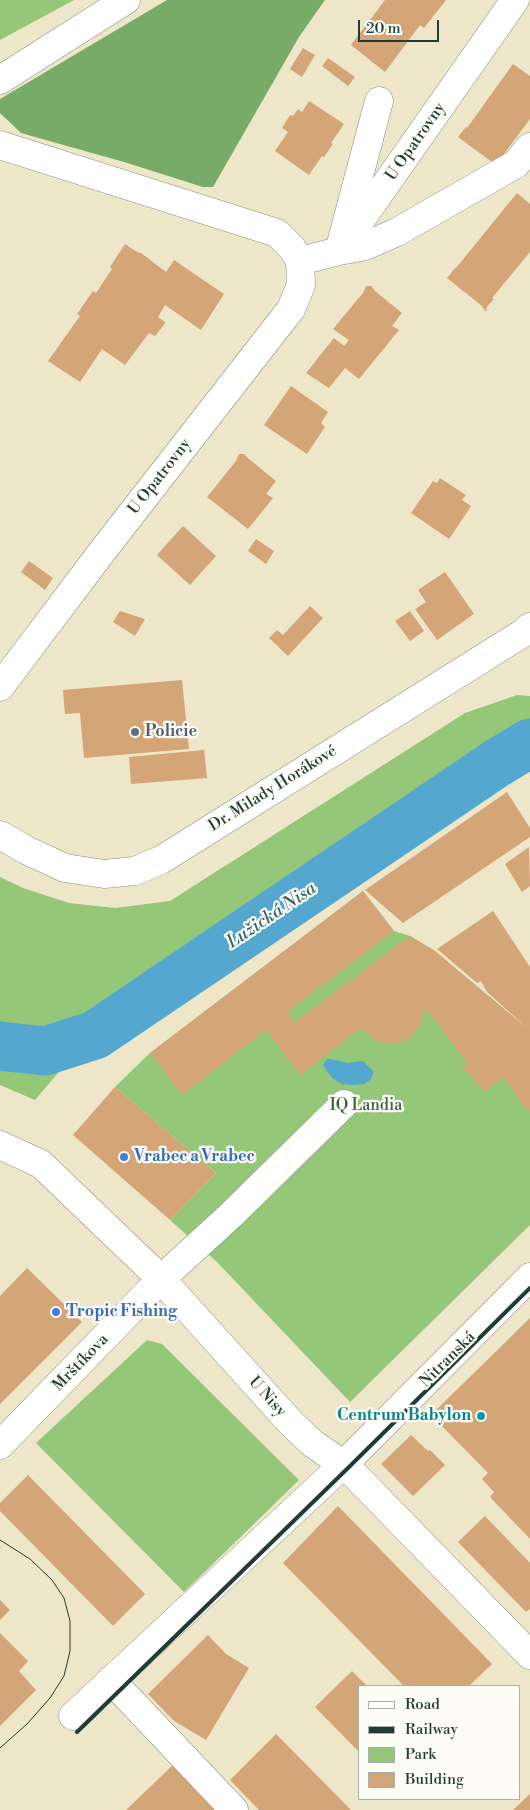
<!DOCTYPE html>
<meta charset="utf-8">
<style>
body{margin:0}
#map{position:relative;width:530px;height:1810px;overflow:hidden;background:#ede6c8;font-family:"Libre Bodoni",serif}
canvas{display:block}
.legend{position:absolute;left:358px;top:1685px;width:162px;height:115px;box-sizing:border-box;background:#fdfcf7;border:1px solid #a4b0a9;margin:0;padding:6px 9px;list-style:none;font-size:15px;color:#1f3d34}
.legend li{display:flex;align-items:center;gap:10px;height:25px}
.legend b{width:25px;border:1px solid #a4b0a9}
.scale{position:absolute;left:358px;top:20px;width:81px;height:22px;box-sizing:border-box;border:2px solid #1f3d34;border-top:0;padding-left:6px;font-size:15px;line-height:18px;white-space:nowrap;color:#1f3d34;-webkit-text-stroke:4px #fdfcf7;paint-order:stroke}
</style>
<div id="map">
<canvas width="530" height="1810"></canvas>
<ul class="legend">
<li><b style="height:6px;background:#fff"></b>Road</li>
<li><b style="height:6px;background:#1f3d34"></b>Railway</li>
<li><b style="height:14px;background:#94c778"></b>Park</li>
<li><b style="height:14px;background:#d4a577"></b>Building</li>
</ul>
<div class="scale">20 m</div>
</div>
<script>
const context = document.querySelector('canvas').getContext('2d');
context.lineJoin = 'round';
function paint(path, color) {
  context.fillStyle = color;
  context.fill(path, 'evenodd');
}
function toPath(rows) {
  const path = new Path2D();
  for (const r of rows) {
    path.moveTo(r[0], r[1]);
    for (let i = 2; i < r.length; i += 2) path.lineTo(r[i], r[i + 1]);
  }
  return path;
}
function strokePath(path, color, width, dash) {
  context.strokeStyle = color;
  context.lineWidth = width;
  context.lineCap = dash ? 'butt' : 'round';
  context.setLineDash(dash || []);
  context.stroke(path);
}
function write(font, color, halo, rows, align = 'center') {
  context.font = font + ' "Libre Bodoni",serif';
  context.lineWidth = 4.5;
  context.setLineDash([]);
  context.textBaseline = 'middle';
  context.strokeStyle = halo;
  context.fillStyle = color;
  for (const [text, x, y, turn = 0] of rows) {
    context.save();
    context.translate(x, y);
    context.rotate((+turn || 0) * Math.PI / 180);
    context.textAlign = isNaN(turn) ? turn : align;
    if (halo) context.strokeText(text, 0, 0);
    context.fillText(text, 0, 0);
    context.restore();
  }
}
paint(toPath([
 [0,0,74,0,0,40],
 [517,695,530,696,530,735,189,958,97,1027,35,1100,0,1085,0,877,23,888,69,903,115,908,170,901,465,713],
 [363,891,394,931,410,936,435,951,530,1031,530,1225,350,1402,217,1262,170,1220,216,1173,115,1087,150,1053],
 [147,1340,162,1344,299,1480,184,1592,36,1443]
]), '#94c778');
paint(toPath([
 [167,0,325,0,299,37,213,187,203,187,124,162,21,133,0,113,0,99]
]), '#77ac68');
paint(toPath([
 [327,1059,331,1059,347,1063,363,1061,374,1072,371,1079,365,1084,354,1085,342,1084,332,1078,326,1070,323,1065]
]), '#54a8d0');
strokePath(toPath([
 [0,1046,45,1051,95,1035,497,763,530,743]
]), '#54a8d0', 49);
paint(toPath([
 [385,0,446,0,424,28,420,25,385,72,351,45],
 [303,48,315,55,302,77,290,69],
 [328,58,355,77,348,86,322,66],
 [513,64,530,76,530,119,504,154,505,155,496,165,458,137,466,127,467,128],
 [309,101,344,124,331,143,333,144,324,157,322,156,309,175,275,151,288,132,282,128,290,115,293,116,298,109,302,112],
 [517,193,530,204,530,252,492,298,494,299,486,308,487,311,485,311,482,306,447,278,455,268,456,268],
 [125,244,137,252,141,253,166,272,174,260,224,294,201,330,165,305,158,317,165,322,164,325,155,336,149,333,125,365,102,349,80,382,48,361,80,316,77,314,93,291,96,293,112,269,110,267],
 [366,286,371,286,375,291,402,313,392,326,399,330,359,379,345,368,329,388,306,373,334,338,344,346,349,340,333,329,363,293],
 [291,386,328,412,321,423,325,427,307,454,264,425],
 [239,454,244,454,249,459,276,481,266,494,273,498,248,529,207,497,236,461],
 [440,478,466,495,462,500,471,506,449,539,411,513,433,481,437,483],
 [183,526,216,556,190,585,157,555],
 [256,539,274,551,266,564,248,551],
 [29,561,53,578,45,590,21,572],
 [445,572,474,614,437,640,415,609,426,602,418,590],
 [310,606,323,618,288,656,269,638,277,630,283,635],
 [120,611,145,619,135,636,113,622],
 [410,611,424,631,410,641,395,621],
 [182,680,189,749,84,758,80,713,65,714,63,690],
 [204,750,207,778,131,784,129,757],
 [507,792,530,828,530,837,403,923,365,890],
 [529,847,530,886,522,892,505,864],
 [363,891,394,931,287,1012,295,1022,410,936,435,951,528,1029,487,992,481,981,477,983,437,949,493,911,530,967,530,1110,528,1112,503,1077,485,1092,462,1067,467,1063,425,1007,420,1026,413,1035,404,1041,393,1044,378,1042,361,1028,300,1075,266,1030,182,1095,150,1053],
 [115,1087,216,1173,170,1220,73,1135],
 [27,1268,82,1322,0,1404,0,1296],
 [530,1318,530,1539,490,1497,494,1492,482,1479,488,1473,431,1415],
 [411,1435,428,1451,430,1450,445,1465,413,1496,381,1464],
 [28,1475,145,1594,113,1626,0,1511,0,1503],
 [338,1506,492,1664,469,1686,404,1686,283,1563],
 [485,1516,530,1563,530,1609,526,1612,458,1542],
 [0,1600,10,1610,0,1620],
 [0,1633,28,1661,19,1671,36,1690,0,1726],
 [208,1635,226,1654,249,1668,206,1740,174,1721,148,1694],
 [352,1671,367,1686,359,1686,359,1752,315,1707],
 [276,1734,351,1810,259,1810,230,1780],
 [175,1763,221,1810,126,1810,150,1787],
 [530,1794,530,1810,513,1810]
]), '#d4a577');
const minor = toPath([
 [0,80,126,0],
 [379,101,339,251,365,246,397,232,516,164,530,147],
 [0,145,277,233,292,248,300,261,301,285,291,309,104,549,0,687],
 [300,261,339,251,515,0],
 [0,835,26,850,65,868,104,874,135,871,161,860,523,633,530,627],
 [0,1145,41,1164,161,1279,290,1422,312,1443,348,1468,530,1655],
 [0,1445,161,1279,231,1215,344,1104],
 [111,1680,234,1810],
 [73,1716,344,1464,530,1277]
]);
strokePath(minor, '#86927e', 29);
strokePath(minor, '#fff', 28);
strokePath(toPath([
 [0,1540,30,1559,52,1580,64,1598,70,1621,70,1651,64,1676,50,1698,27,1724,0,1748]
]), '#1f3d34', 1);
strokePath(toPath([
 [77,1732,348,1468,530,1288]
]), '#1f3d34', 4);
for (const [x, y, r, color] of [
 [135,732,5,"#5c6f8a"],
 [124,1157,5,"#3f7fe0"],
 [56,1312,5,"#3f7fe0"],
 [481,1416,5,"#0f9aa8"]
]) {
  const dot = new Path2D();
  dot.arc(x, y, r, 0, 2 * Math.PI);
  context.fillStyle = color;
  context.fill(dot);
  strokePath(dot, '#fdfcf7', 2);
}
write('16px', '#1f3d34', '#fdfcf7', [
 ["U Opatrovny",416,142,-55],
 ["U Opatrovny",160,477,-52],
 ["Dr. Milady Horákové",273,789,-32],
 ["Nitranská",448,1360,-45],
 ["Mrštíkova",81,1363,-46],
 ["U Nisy",267,1397,48]
]);
write('bold 16px', '#4e5e75', '#fdfcf7', [
 ["Policie",145,732]
], 'left');
write('16px', '#3c6045', '#fdfcf7', [
 ["IQ Landia",366,1106]
]);
write('bold 16px', '#366cbe', '#fdfcf7', [
 ["Vrabec a Vrabec",134,1157],
 ["Tropic Fishing",66,1312]
], 'left');
write('bold 16px', '#0d838f', '#fdfcf7', [
 ["Centrum Babylon",471,1416]
], 'right');
write('italic 18px', '#32626b', '#fdfcf7', [
 ["Lužická Nisa",272,916,-34]
]);
</script>
